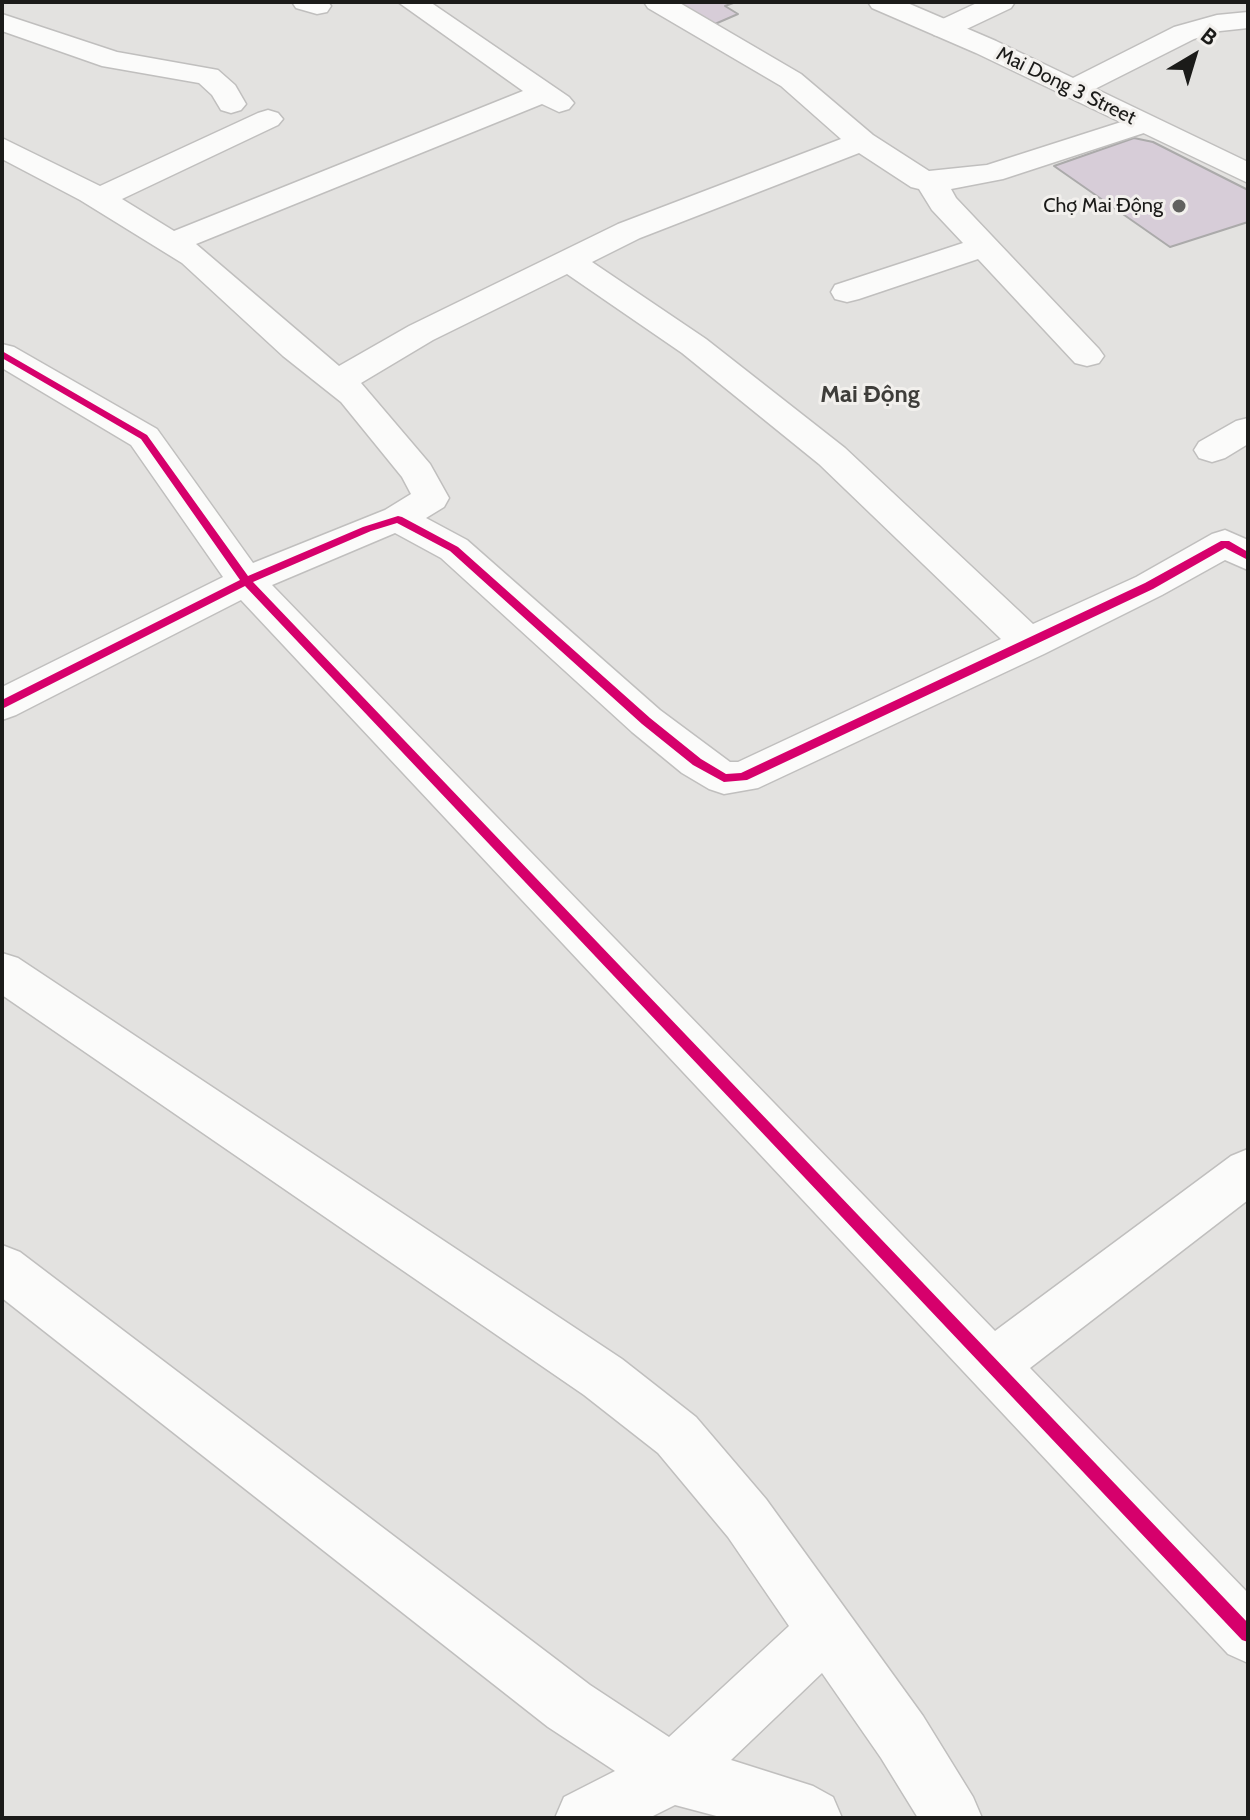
<!DOCTYPE html>
<meta charset="utf-8">
<style>
body{margin:0}
#map{position:relative;width:1250px;height:1820px;overflow:hidden;background:#e3e2e0;font-family:Cabin,sans-serif}
canvas{display:block}
.frame{position:absolute;inset:0;border:4px solid #1b1b19;pointer-events:none}
.north{position:absolute;left:1154px;top:16px;width:80px;height:80px;-webkit-text-stroke:6px #f2f0ed;paint-order:stroke;rotate:38deg;font-size:22px;font-weight:700;line-height:32px;text-align:center;color:#1b1b19}
.north::after{content:'';display:block;margin:auto;width:28px;height:36px;background:#1b1b19;clip-path:polygon(50% 0,100% 100%,50% 72%,0 100%)}
</style>
<div id="map">
<canvas width="1250" height="1820"></canvas>
<div class="frame"></div>
<div class="north">B</div>
</div>
<script>
const context = document.querySelector('canvas').getContext('2d');
context.lineJoin = 'round';
function paint(path, color) {
  context.fillStyle = color;
  context.fill(path, 'evenodd');
}
function toPath(rows) {
  const path = new Path2D();
  for (const r of rows) {
    path.moveTo(r[0], r[1]);
    for (let i = 2; i < r.length; i += 2) path.lineTo(r[i], r[i + 1]);
  }
  return path;
}
function strokePath(path, color, width, dash) {
  context.strokeStyle = color;
  context.lineWidth = width;
  context.lineCap = dash ? 'butt' : 'round';
  context.setLineDash(dash || []);
  context.stroke(path);
}
function write(font, color, halo, rows, align = 'center') {
  context.font = font + ' Cabin,sans-serif';
  context.lineWidth = 6;
  context.setLineDash([]);
  context.textBaseline = 'middle';
  context.strokeStyle = halo;
  context.fillStyle = color;
  for (const [text, x, y, turn = 0] of rows) {
    context.save();
    context.translate(x, y);
    context.rotate((+turn || 0) * Math.PI / 180);
    context.textAlign = isNaN(turn) ? turn : align;
    if (halo) context.strokeText(text, 0, 0);
    context.fillText(text, 0, 0);
    context.restore();
  }
}
const building = toPath([
 [668,2,736,2,725,6,738,14,708,27,668,2],
 [1134,138,1153,142,1248,190,1248,222,1170,247,1054,166,1134,138]
]);
paint(building, '#d7cdd8');
strokePath(building, '#abaaaa', 2);
const street = toPath([
 [292,2,328,2,331,6,327,12,317,14,296,8,292,2],
 [398,2,430,2,569,97,574,103,569,109,559,112,542,104,196,244,339,366,409,326,618,224,841,139,781,86,648,8,644,2,678,2,801,74,873,135,929,171,987,165,1143,115,1153,118,1158,124,1153,130,1003,179,951,189,956,198,1099,349,1104,356,1099,363,1087,366,1075,363,978,259,859,299,847,302,835,299,831,292,835,285,963,243,932,210,919,189,911,187,859,153,640,238,592,262,706,339,845,448,1033,624,1136,577,1212,534,1225,530,1248,540,1248,570,1225,560,1162,595,1044,654,758,788,724,794,709,789,682,773,632,732,441,558,395,533,272,585,995,1331,1231,1156,1248,1149,1248,1200,1030,1368,1248,1593,1248,1663,1228,1654,241,600,16,715,2,720,2,687,223,577,131,445,2,368,2,344,14,347,157,429,253,563,385,510,411,494,402,477,341,402,283,356,182,263,80,200,2,159,2,138,100,186,258,113,268,110,278,113,283,119,278,125,122,199,174,231,523,91,398,2],
 [567,274,682,353,819,464,1001,639,738,762,730,762,660,710,467,540,426,518,444,507,449,498,430,464,361,383,433,340,567,274],
 [979,2,1015,2,1011,8,954,35,944,37,934,35,930,29,934,23,979,2],
 [1248,12,1248,28,1220,31,1194,39,1083,95,1073,98,1063,95,1058,89,1063,83,1174,27,1217,15,1248,12],
 [2,14,117,52,218,70,235,85,246,104,241,110,231,113,221,110,212,95,199,83,102,66,2,31,2,14],
 [1248,418,1248,444,1225,458,1212,462,1199,458,1194,450,1199,442,1236,421,1248,418],
 [2,953,18,958,622,1359,696,1417,766,1499,923,1716,973,1797,982,1818,918,1818,881,1758,822,1673,731,1760,813,1786,833,1797,842,1818,724,1818,675,1805,649,1818,555,1818,564,1797,615,1771,548,1727,2,1298,2,1245,20,1252,590,1685,669,1737,789,1626,728,1537,658,1453,584,1395,2,995,2,953]
]);
const secondary = toPath([
 [868,2,905,2,996,41,1248,162,1248,183,976,53,872,8,868,2]
]);
strokePath(street, '#c0bfbe', 3);
strokePath(secondary, '#c0bfbe', 3);
paint(street, '#fbfbfa');
paint(secondary, '#fbfbfa');
paint(toPath([
 [2,351,147,435,248,576,363,527,398,516,402,517,458,547,650,718,701,759,726,774,741,773,1145,583,1221,541,1229,541,1248,552,1248,560,1225,548,1153,589,747,780,724,782,693,765,642,724,450,551,397,523,371,531,253,582,1248,1623,1248,1642,1242,1640,245,586,2,709,2,700,240,580,141,439,2,358,2,351]
]), '#d6006c');
for (const [x, y, r, color] of [
 [1179,206,8,"#61615f"]
]) {
  const dot = new Path2D();
  dot.arc(x, y, r, 0, 2 * Math.PI);
  context.fillStyle = color;
  context.fill(dot);
  strokePath(dot, '#f2f0ed', 3);
}
write('20px', '#1b1b19', '#f2f0ed', [
 ["Mai Dong 3 Street",1066,86,26]
]);
write('20px', '#1b1b19', '#f2f0ed', [
 ["Chợ Mai Động",1163,206]
], 'right');
write('bold 24px', '#3e3d3a', '#f2f0ed', [
 ["Mai Động",870,395]
]);
</script>
